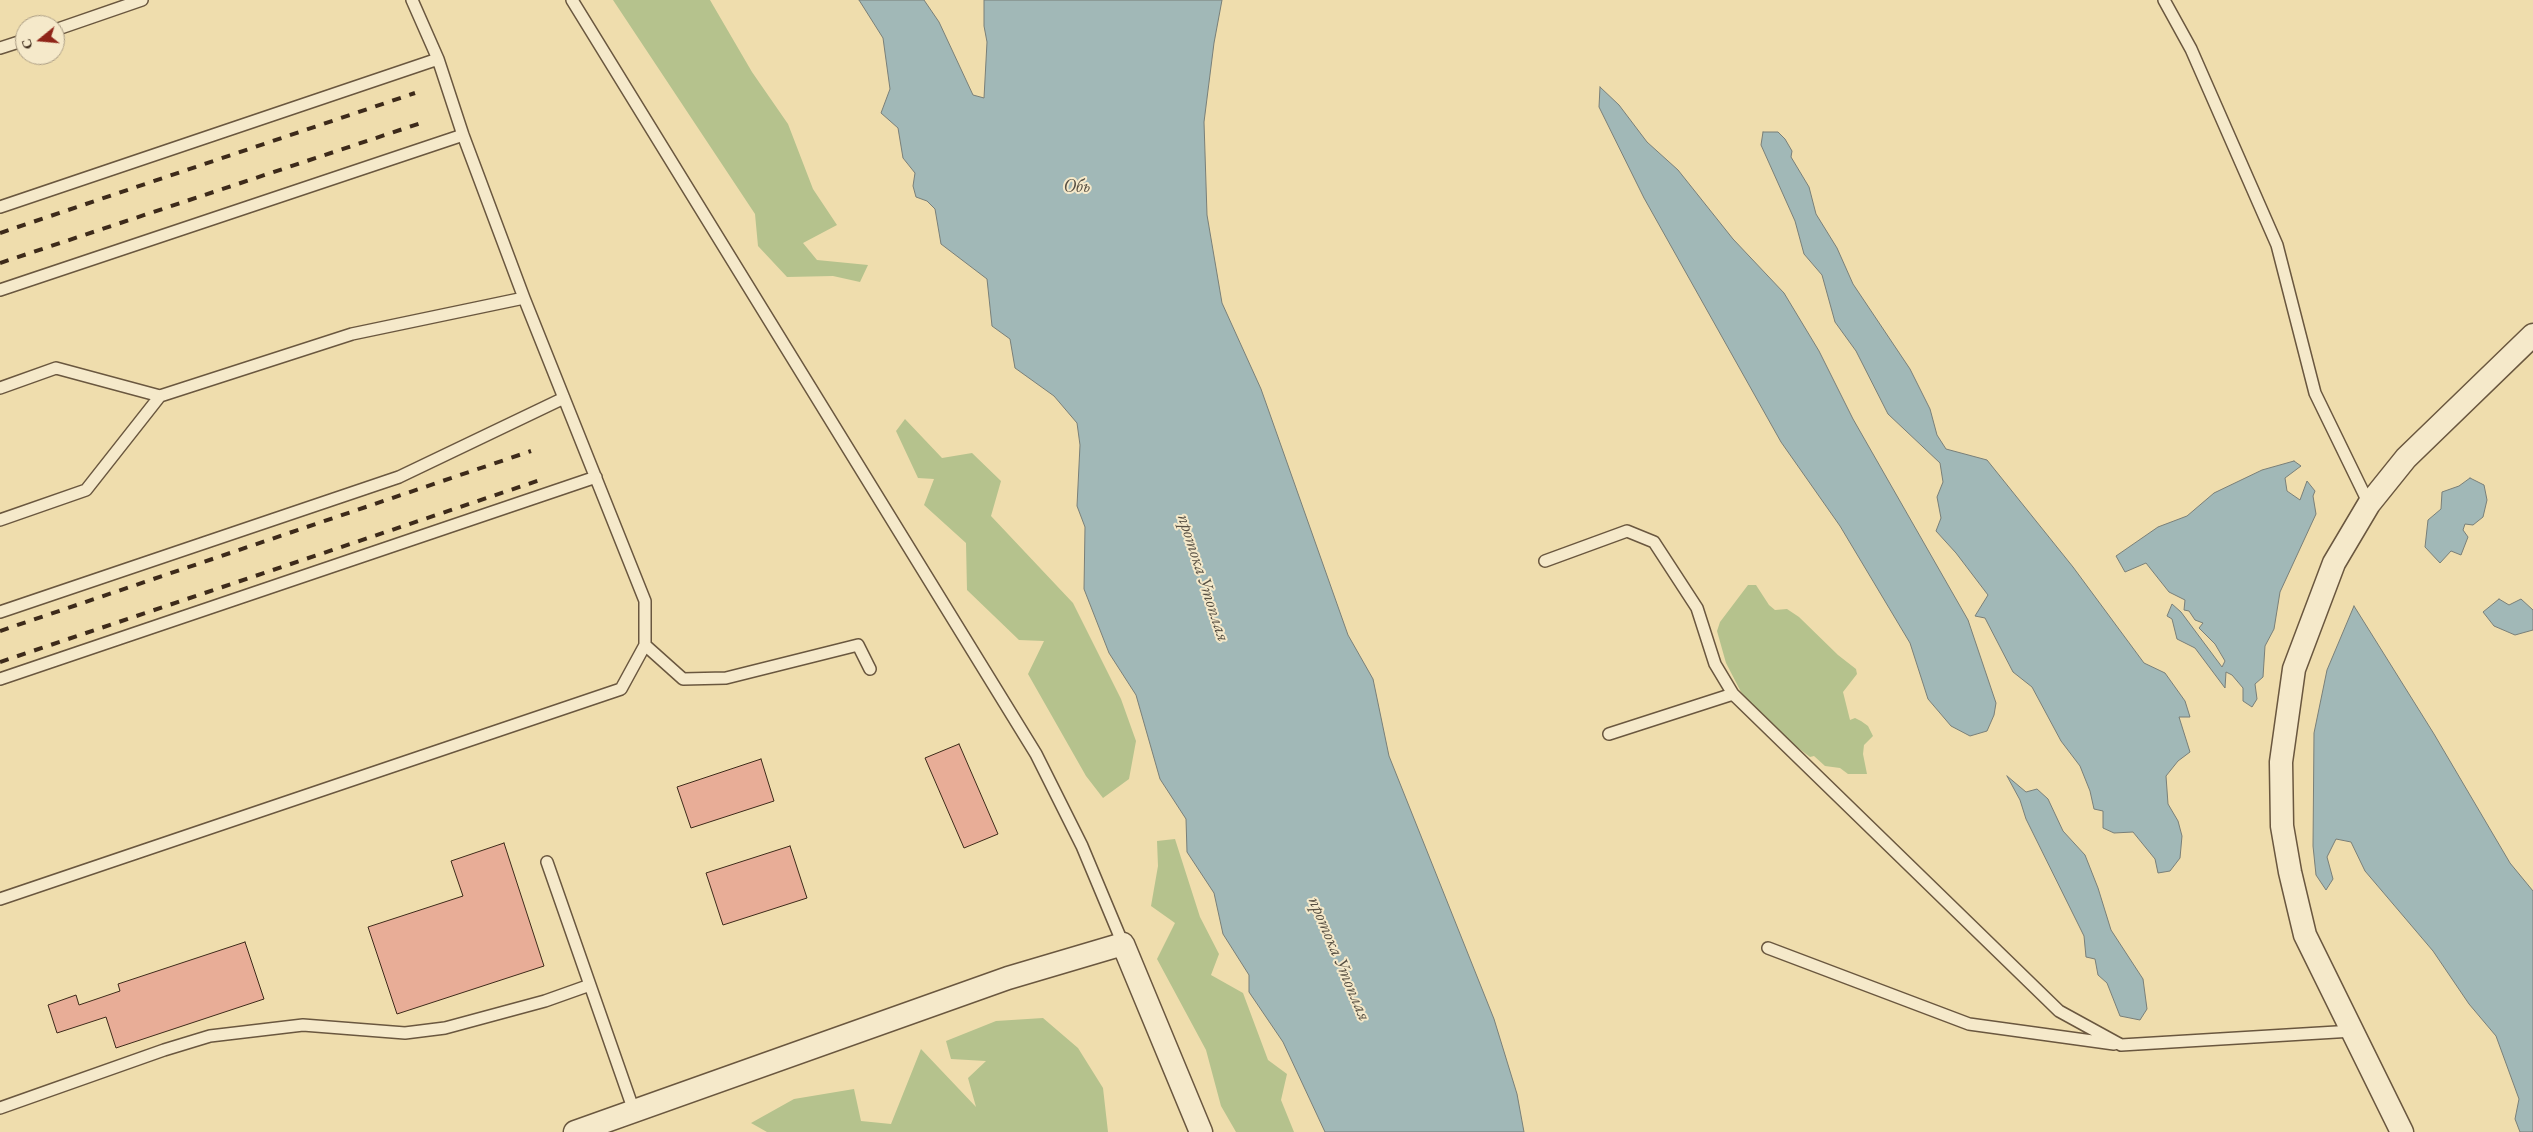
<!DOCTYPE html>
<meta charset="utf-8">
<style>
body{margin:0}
#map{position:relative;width:2533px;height:1132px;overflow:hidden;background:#efddad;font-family:"EB Garamond",serif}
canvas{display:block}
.north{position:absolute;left:15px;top:15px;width:50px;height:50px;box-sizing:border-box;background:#f5e9ca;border:1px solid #ab9d84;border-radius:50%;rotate:253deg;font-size:14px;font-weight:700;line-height:20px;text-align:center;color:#3d2a1a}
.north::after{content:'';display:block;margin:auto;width:18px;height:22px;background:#8f2418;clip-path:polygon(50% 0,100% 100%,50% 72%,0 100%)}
</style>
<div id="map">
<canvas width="2533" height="1132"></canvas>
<div class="north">С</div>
</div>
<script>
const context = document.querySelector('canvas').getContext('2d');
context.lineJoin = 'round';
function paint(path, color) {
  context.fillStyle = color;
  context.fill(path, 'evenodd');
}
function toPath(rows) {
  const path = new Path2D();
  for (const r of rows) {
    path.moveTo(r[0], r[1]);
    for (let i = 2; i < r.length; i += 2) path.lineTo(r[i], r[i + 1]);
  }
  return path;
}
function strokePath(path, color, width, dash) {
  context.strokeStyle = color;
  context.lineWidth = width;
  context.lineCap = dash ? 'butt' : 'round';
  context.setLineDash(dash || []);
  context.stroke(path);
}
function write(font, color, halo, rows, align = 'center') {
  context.font = font + ' "EB Garamond",serif';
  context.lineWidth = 4;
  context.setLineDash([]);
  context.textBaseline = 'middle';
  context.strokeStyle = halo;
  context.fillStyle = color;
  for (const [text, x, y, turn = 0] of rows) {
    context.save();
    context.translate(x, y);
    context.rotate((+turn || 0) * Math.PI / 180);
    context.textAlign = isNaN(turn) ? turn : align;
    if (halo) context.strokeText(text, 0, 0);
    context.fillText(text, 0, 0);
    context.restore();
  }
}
paint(toPath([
 [613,0,710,0,752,72,788,124,813,189,837,225,803,243,817,260,868,265,860,282,833,276,787,277,758,246,755,214],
 [905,419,942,458,972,453,1001,481,991,516,1073,603,1121,699,1136,741,1129,779,1103,798,1086,776,1028,674,1044,641,1019,640,967,590,966,543,924,505,934,479,918,478,896,431],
 [1748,585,1756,585,1769,605,1775,610,1787,609,1799,617,1838,655,1856,669,1857,674,1843,692,1850,720,1855,718,1861,721,1868,726,1873,736,1864,745,1863,754,1867,774,1848,774,1840,768,1825,766,1814,756,1810,757,1797,747,1790,745,1776,733,1741,692,1726,663,1717,631,1720,622],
 [1175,839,1200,917,1219,954,1211,975,1243,993,1268,1060,1287,1074,1281,1100,1294,1132,1236,1132,1221,1106,1206,1050,1157,959,1175,923,1151,906,1158,866,1157,841],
 [1043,1018,1078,1048,1103,1088,1108,1132,767,1132,751,1123,794,1099,854,1089,861,1121,891,1124,921,1049,976,1107,968,1078,986,1061,951,1059,946,1041,996,1021]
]), '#b5c28d');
const water = toPath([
 [859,0,924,0,939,22,973,95,984,98,987,42,984,26,984,0,1222,0,1214,43,1204,122,1207,215,1222,303,1261,389,1348,635,1373,679,1389,756,1494,1019,1517,1094,1524,1132,1325,1132,1283,1042,1249,992,1249,975,1223,934,1214,893,1187,852,1186,819,1160,779,1136,695,1109,653,1084,589,1085,527,1077,506,1080,445,1077,423,1054,396,1015,368,1010,339,992,326,987,279,941,244,935,209,927,201,916,197,913,186,915,173,903,158,898,128,881,113,890,89,883,38,859,0],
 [1600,87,1619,105,1647,142,1678,170,1733,239,1784,293,1819,351,1853,419,1968,620,1996,703,1994,715,1987,731,1970,736,1951,726,1928,699,1910,643,1840,526,1781,442,1644,198,1599,107,1600,87],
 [1763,132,1778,132,1785,139,1792,151,1791,157,1809,187,1816,214,1837,248,1853,284,1910,369,1930,409,1937,435,1946,449,1987,460,2073,567,2144,663,2165,673,2185,701,2190,717,2179,717,2190,752,2178,761,2166,776,2168,804,2178,821,2182,836,2180,858,2170,871,2158,873,2155,859,2133,832,2114,833,2103,828,2103,811,2094,809,2090,791,2080,766,2061,741,2032,687,2013,672,1985,618,1975,616,1988,595,1956,553,1936,531,1941,518,1937,497,1943,482,1940,463,1888,414,1856,351,1835,322,1822,275,1804,254,1795,221,1761,145,1763,132],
 [2294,461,2301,466,2285,478,2287,491,2300,500,2307,481,2315,491,2313,496,2316,514,2280,592,2274,629,2265,646,2263,677,2255,684,2257,699,2252,707,2243,701,2243,688,2232,675,2226,672,2225,688,2195,648,2177,639,2172,619,2167,616,2172,604,2181,612,2222,667,2225,661,2215,644,2199,628,2203,623,2195,620,2189,611,2184,610,2185,600,2169,592,2146,563,2125,572,2116,556,2158,527,2187,516,2214,493,2262,470,2294,461],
 [2470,478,2484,485,2487,500,2483,517,2473,525,2465,524,2463,530,2468,537,2461,555,2451,551,2440,563,2425,547,2428,520,2441,509,2442,492,2459,486,2470,478],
 [2499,599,2509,605,2521,599,2533,610,2533,630,2515,635,2494,626,2483,612,2499,599],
 [2354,606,2434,734,2510,863,2533,891,2533,1132,2520,1132,2515,1119,2519,1099,2496,1036,2469,1004,2433,951,2365,871,2351,842,2336,839,2327,857,2333,879,2326,890,2316,875,2313,846,2314,733,2327,670,2354,606],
 [2007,776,2026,792,2037,789,2048,799,2063,831,2085,855,2098,888,2111,930,2143,979,2147,1009,2140,1020,2120,1016,2107,983,2098,975,2095,959,2086,957,2084,936,2026,819,2020,800,2007,776]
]);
paint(water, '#a1b8b7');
strokePath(water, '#797f78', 1);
const building = toPath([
 [959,744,998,834,964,848,925,758,959,744],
 [761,759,774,801,691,828,677,787,761,759],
 [504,843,544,966,397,1014,368,927,463,896,451,861,504,843],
 [790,846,807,898,723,925,706,873,790,846],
 [245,942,264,999,116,1048,106,1017,57,1033,48,1005,76,995,79,1005,120,991,118,984,245,942]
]);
paint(building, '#e8ad97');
strokePath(building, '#3d2a1a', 1);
const lane = toPath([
 [572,0,1036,754,1082,846,1123,944],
 [2164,0,2191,49,2277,245,2315,393,2369,504],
 [55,30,142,0],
 [0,48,25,40],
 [0,207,438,59],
 [0,290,463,135],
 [0,388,56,368,160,396,352,334,524,298],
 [0,520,86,490,160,396],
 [1545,561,1627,531,1654,542,1697,608,1715,664,1733,694,2059,1011,2121,1045,2353,1031],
 [0,612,399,477,564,398],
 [645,645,683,679,726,678,858,645,870,669],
 [0,679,596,477],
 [1609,734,1733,694],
 [547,862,634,1111],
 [0,899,621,689,645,645,645,601,524,298,463,135,438,59,412,0],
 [1768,948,1969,1024,2114,1044],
 [0,1108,164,1050,210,1036,303,1025,405,1033,445,1028,545,1001,590,985]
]);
const street = toPath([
 [575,1132,1008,978,1123,944,1201,1132],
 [2402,1132,2305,935,2290,872,2282,826,2281,762,2294,669,2334,563,2369,504,2406,458,2533,335]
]);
strokePath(lane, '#6a573f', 14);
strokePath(street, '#6a573f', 25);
strokePath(lane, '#f5e9ca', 11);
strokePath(street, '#f5e9ca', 22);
strokePath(toPath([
 [0,233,415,93],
 [0,263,424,122],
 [0,631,531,451],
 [0,662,540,480]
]), '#3d2a1a', 4, [9, 9]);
write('italic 18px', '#564e41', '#f5e9ca', [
 ["Обь",1077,187],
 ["протока Утоплая",1203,578,72],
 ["протока Утоплая",1339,959,67]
]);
</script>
